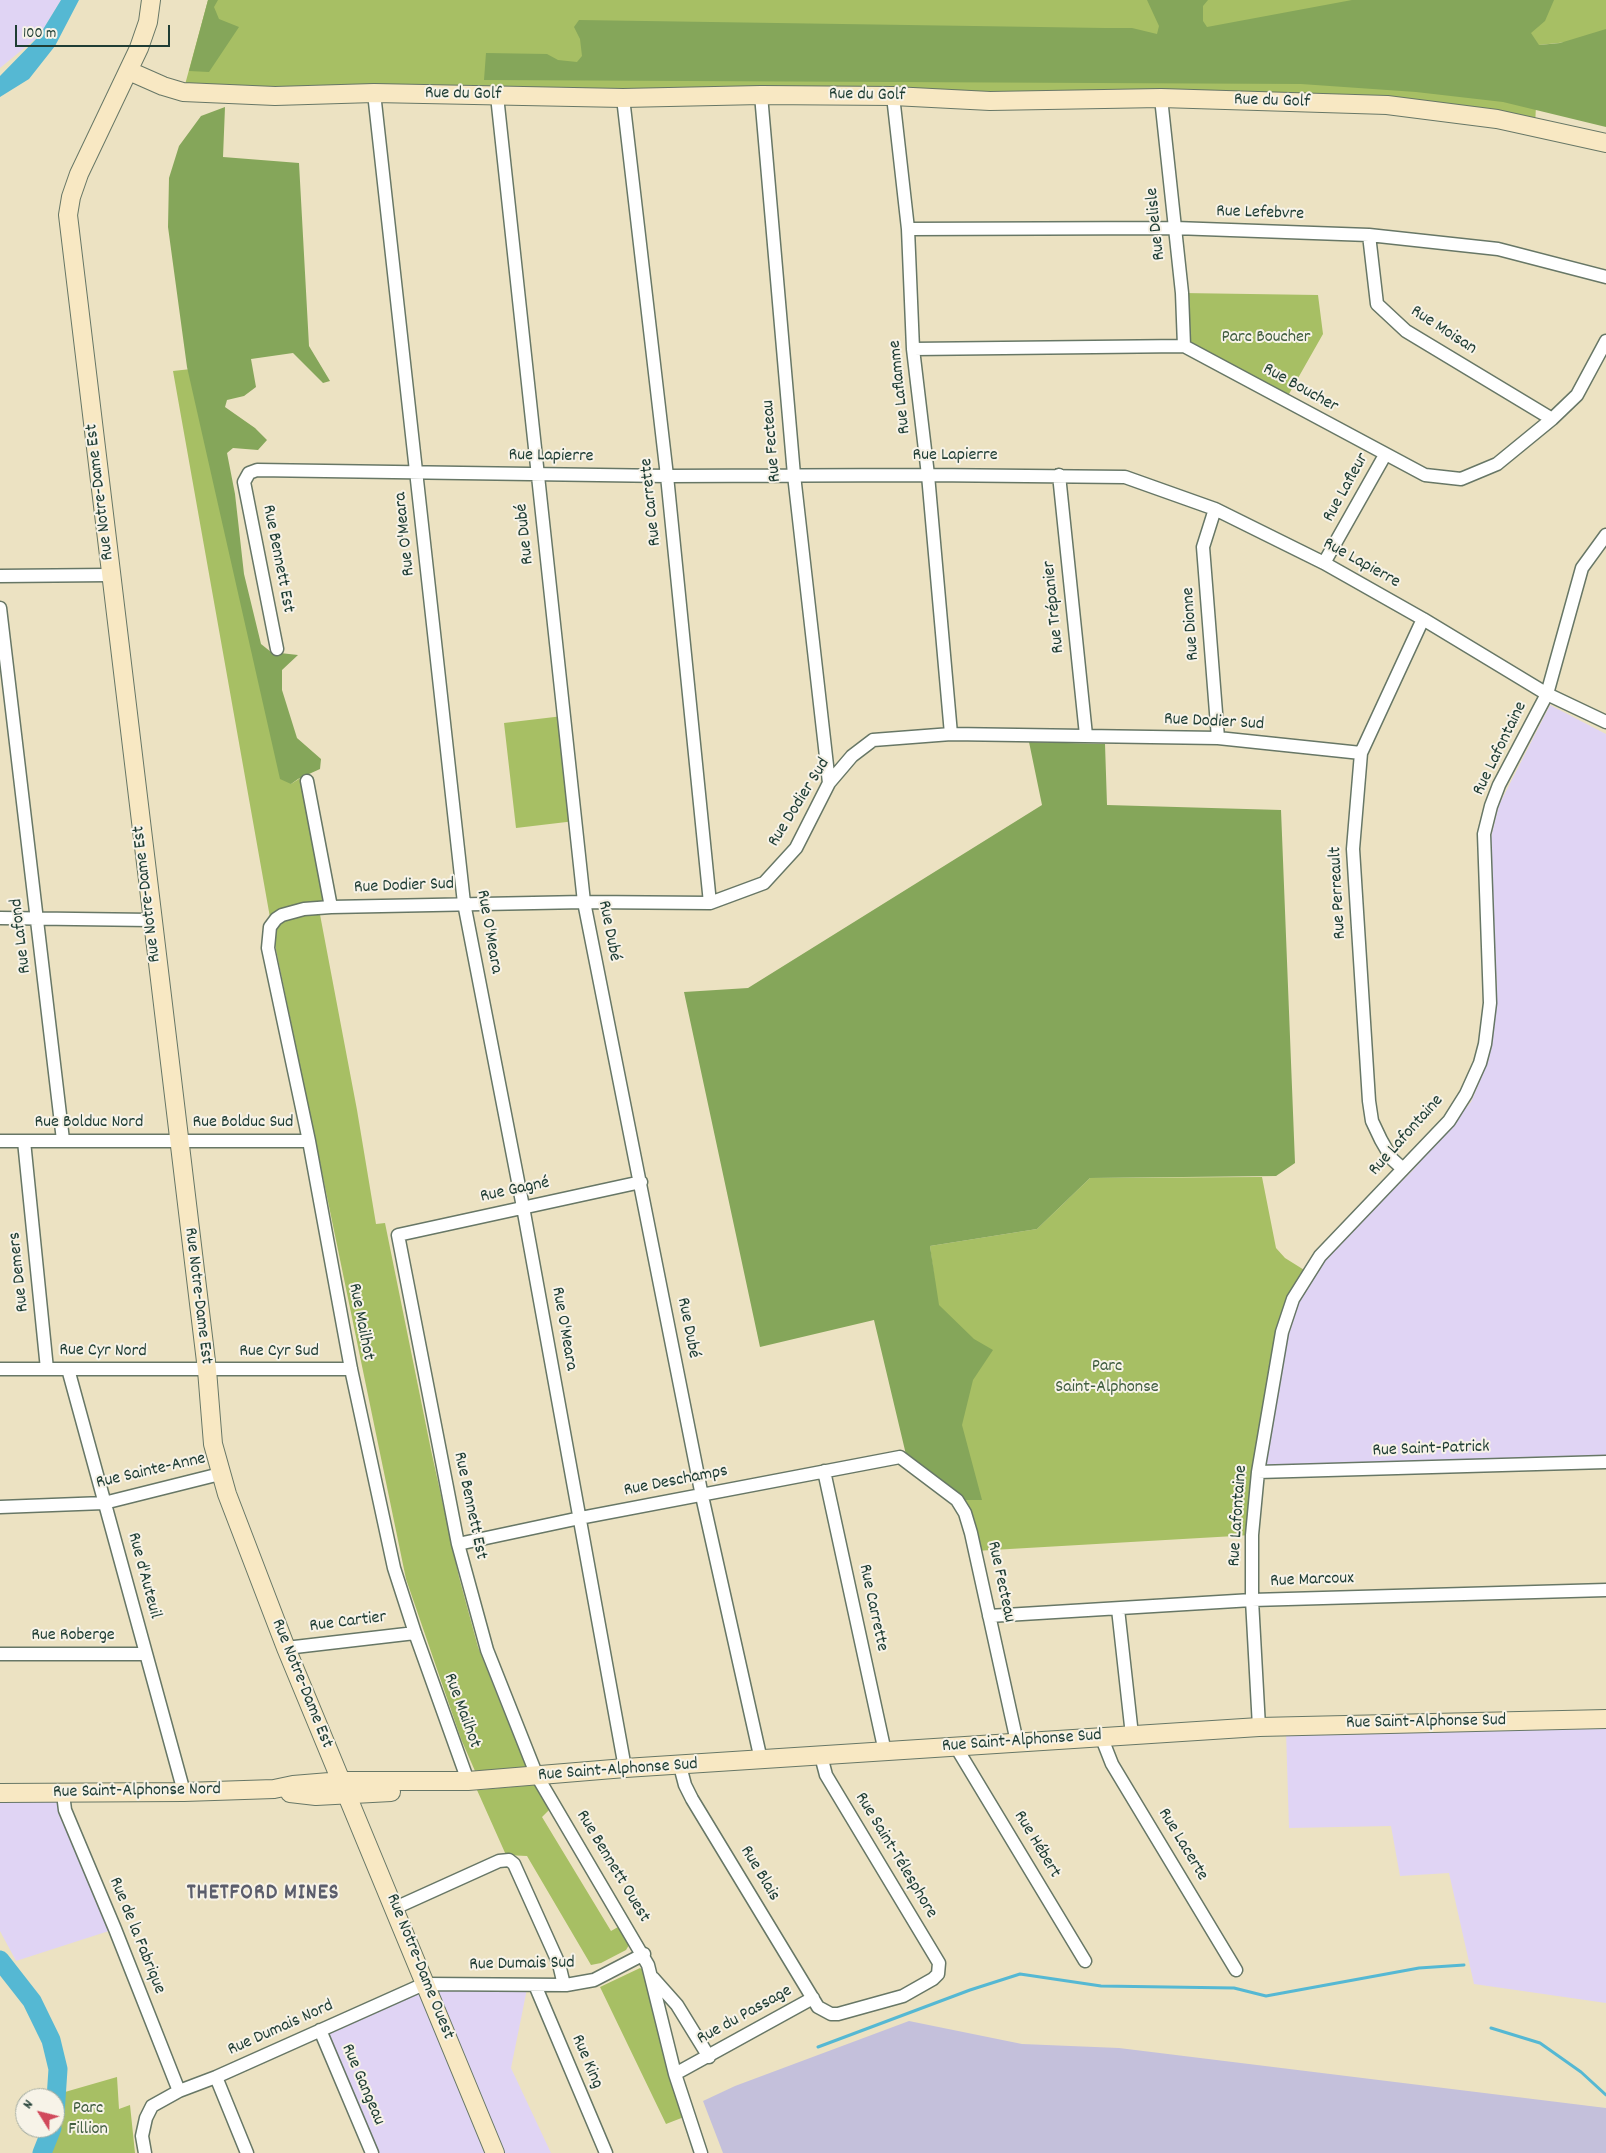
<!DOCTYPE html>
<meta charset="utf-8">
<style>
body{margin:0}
#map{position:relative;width:1606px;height:2153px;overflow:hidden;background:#ece2c2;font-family:Dekko,sans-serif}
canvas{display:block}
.north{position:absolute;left:15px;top:2088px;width:50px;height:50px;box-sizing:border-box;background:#f7f3e8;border:1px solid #a1aaa0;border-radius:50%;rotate:306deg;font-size:14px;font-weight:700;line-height:20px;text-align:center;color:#1f3d34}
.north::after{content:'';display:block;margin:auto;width:18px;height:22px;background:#d1495b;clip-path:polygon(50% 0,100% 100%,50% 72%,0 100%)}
.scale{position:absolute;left:15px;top:25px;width:155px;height:22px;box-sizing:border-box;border:2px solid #1f3d34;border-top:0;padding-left:6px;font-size:15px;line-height:18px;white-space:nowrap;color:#1f3d34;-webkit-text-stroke:4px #f7f3e8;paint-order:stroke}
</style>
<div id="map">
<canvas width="1606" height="2153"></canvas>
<div class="north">N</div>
<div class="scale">100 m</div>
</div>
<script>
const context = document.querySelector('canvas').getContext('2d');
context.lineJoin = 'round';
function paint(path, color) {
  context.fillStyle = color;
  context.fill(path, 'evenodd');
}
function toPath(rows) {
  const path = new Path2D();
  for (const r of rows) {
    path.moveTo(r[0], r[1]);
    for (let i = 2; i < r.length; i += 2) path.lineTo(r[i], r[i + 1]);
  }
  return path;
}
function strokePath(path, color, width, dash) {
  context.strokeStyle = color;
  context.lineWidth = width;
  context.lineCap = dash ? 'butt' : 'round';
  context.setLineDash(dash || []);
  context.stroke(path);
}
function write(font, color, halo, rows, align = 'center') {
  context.font = font + ' Dekko,sans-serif';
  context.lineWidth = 4;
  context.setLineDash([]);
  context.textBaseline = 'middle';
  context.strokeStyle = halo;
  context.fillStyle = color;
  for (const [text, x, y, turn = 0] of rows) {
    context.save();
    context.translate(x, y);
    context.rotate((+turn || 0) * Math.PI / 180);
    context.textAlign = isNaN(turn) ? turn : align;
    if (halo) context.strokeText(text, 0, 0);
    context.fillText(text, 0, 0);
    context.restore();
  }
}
paint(toPath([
 [0,0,61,0,39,36,0,68],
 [1550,705,1606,734,1606,1459,1258,1472,1282,1332,1309,1273,1413,1170,1471,1102,1489,1059,1497,991,1490,841,1499,805],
 [1606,1724,1606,2003,1474,1984,1449,1873,1400,1876,1391,1826,1289,1828,1286,1731],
 [0,1793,63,1794,115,1929,16,1961,0,1931],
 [432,1988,527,1989,511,2068,551,2153,375,2153,325,2032]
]), '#e0d4f4');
paint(toPath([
 [909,2021,1022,2044,1119,2048,1606,2108,1606,2153,723,2153,703,2101,735,2086]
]), '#c4c0db');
paint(toPath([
 [208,0,1606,0,1606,38,1539,45,1535,126,1387,105,183,92],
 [1182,293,1318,295,1323,334,1285,401,1184,346],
 [191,369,291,784,302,777,326,902,318,904,357,1110,376,1224,385,1223,431,1450,459,1577,478,1647,526,1767,475,1771,461,1739,406,1579,274,940,173,371],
 [563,716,575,821,516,828,504,723],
 [1262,1177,1276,1248,1285,1258,1309,1273,1293,1299,1252,1535,975,1551,965,1513,930,1246,1037,1229,1090,1178],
 [535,1785,549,1810,542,1817,611,1931,618,1927,629,1945,626,1950,601,1963,591,1965,527,1856,506,1855,477,1790],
 [640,1968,645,1971,684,2117,666,2124,600,1987],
 [117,2077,119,2109,130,2105,135,2153,42,2153,52,2128,55,2128,58,2094]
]), '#a7bf64');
paint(toPath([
 [208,0,218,0,214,7,219,19,239,27,209,72,189,71],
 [1147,0,1208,0,1203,6,1203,21,1207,27,1352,0,1554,0,1545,21,1531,33,1539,45,1560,43,1606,29,1606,127,1503,102,1416,92,1301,84,484,80,486,53,547,54,558,60,577,62,582,56,580,39,574,27,579,20,1105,28,1132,28,1157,34,1159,26],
 [225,107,223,157,299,163,309,346,330,381,323,383,293,353,251,359,256,387,244,396,227,400,225,407,255,428,267,440,258,450,233,448,227,453,235,494,244,574,261,644,271,652,298,655,282,670,282,690,297,738,321,759,320,769,298,779,291,784,280,779,187,367,168,227,169,178,179,146,201,116],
 [1029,742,1105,744,1107,805,1281,810,1295,1163,1276,1176,1090,1178,1037,1229,930,1246,939,1305,974,1339,993,1350,973,1380,962,1425,982,1500,957,1500,908,1463,874,1320,760,1347,684,992,748,988,1042,805]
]), '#85a65a');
paint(toPath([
 [61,0,79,0,55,46,29,79,0,97,0,76,39,36]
]), '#55b8d3');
strokePath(toPath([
 [1491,2028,1540,2043,1581,2072,1606,2095],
 [818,2047,970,1990,1020,1974,1101,1986,1234,1988,1266,1996,1419,1968,1464,1965]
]), '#55b8d3', 3);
strokePath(toPath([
 [0,1960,32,2001,51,2040,58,2069,55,2114],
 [42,2153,52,2128]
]), '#55b8d3', 19);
const street = toPath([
 [374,93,464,903,523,1207,625,1768],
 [761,95,794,475,829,783],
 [497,96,584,902,702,1496,761,1760],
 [893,96,908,229,913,349,928,475,951,734],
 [623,98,667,476,710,903],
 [1161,98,1182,293,1184,346],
 [908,229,1175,228,1369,235,1498,249,1606,277],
 [1369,235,1377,304,1406,331,1552,419],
 [913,349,1184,346,1425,475,1461,479,1497,464,1552,419,1577,395,1606,341],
 [1059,475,1086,735],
 [1215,509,1203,547,1218,738],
 [1324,563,1385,455],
 [0,576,110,575],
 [0,608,63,1140],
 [277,649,244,482,249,473,257,470,667,476,928,475,1125,477,1215,509,1324,563,1423,619,1547,694,1606,722],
 [307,781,331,907],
 [0,918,151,920],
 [0,1141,309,1141],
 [24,1141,47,1369],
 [1403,1169,1392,1159,1381,1140,1372,1121,1369,1101,1353,849,1361,753,1423,619],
 [641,1182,398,1235,458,1544,487,1650,537,1776,648,1965,675,2074,701,2153],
 [0,1369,351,1369],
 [68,1369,184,1792],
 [824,1471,885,1752],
 [1258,1472,1606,1462],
 [0,1507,104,1503,220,1474],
 [458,1544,580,1518,900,1457,957,1500,965,1513,971,1533,1017,1742],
 [1118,1609,1132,1735],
 [989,1616,1252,1600,1606,1590],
 [286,1648,415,1633],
 [0,1654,146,1654],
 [1259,1727,1252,1600,1252,1535,1258,1472,1282,1332,1293,1299,1320,1256,1449,1121,1466,1094,1480,1063,1485,1044,1490,1003,1484,834,1491,806,1499,785,1547,694,1582,568,1606,535],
 [1101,1736,1112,1764,1236,1970],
 [956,1747,1085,1961],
 [680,1766,685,1785,692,1799,818,2007,831,2014,838,2014,903,1996,933,1979,938,1974,939,1963,826,1775,821,1756],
 [468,1781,415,1633,394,1568,351,1369,309,1141,268,948,270,927,276,919,282,915,304,909,331,907,584,902,710,903,764,883,796,848,829,783,852,756,873,740,951,734,1218,738,1361,753],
 [63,1794,65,1810,115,1929,179,2091],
 [395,1908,499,1861,509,1860,514,1864,559,1964,564,1985],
 [653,1978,677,2005,709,2057],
 [535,1985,606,2153],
 [320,2030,372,2153],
 [675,2074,813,1998],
 [216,2077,247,2153],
 [145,2153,142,2136,146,2118,152,2106,179,2091,216,2077,424,1984,566,1985,594,1980,644,1954]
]);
const secondary = toPath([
 [151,0,148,22,139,48,79,174,71,197,68,215,207,1370,213,1444,227,1494,286,1648,495,2153],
 [129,71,163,86,183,92,275,96,374,93,623,98,761,95,893,96,990,101,1161,98,1387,105,1497,119,1606,143],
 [0,1793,184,1792,274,1789,293,1785,342,1781,468,1781,625,1768,1259,1727,1606,1719],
 [290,1793,316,1796,391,1792]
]);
strokePath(street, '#677766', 15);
strokePath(secondary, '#677766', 20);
strokePath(street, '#fff', 12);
strokePath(secondary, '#f8e8c3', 18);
write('18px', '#1f3d34', '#f7f3e8', [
 ["Rue du Golf",463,95,1],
 ["Rue du Golf",867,96,1],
 ["Rue du Golf",1272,102,2],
 ["Rue Lefebvre",1260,214,2],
 ["Rue Delisle",1157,224,-96],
 ["Rue Moisan",1443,331,33],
 ["Rue Laflamme",901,387,-96],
 ["Rue Boucher",1300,389,29],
 ["Rue Fecteau",773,441,-95],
 ["Rue Lapierre",551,457,1],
 ["Rue Lapierre",955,457],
 ["Rue Lafleur",1347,488,-61],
 ["Rue Notre-Dame Est",101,492,-97],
 ["Rue Carrette",652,502,-96],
 ["Rue O'Meara",406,534,-96],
 ["Rue Dubé",526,534,-96],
 ["Rue Bennett Est",277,559,79],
 ["Rue Lapierre",1361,564,29],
 ["Rue Trépanier",1055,607,-96],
 ["Rue Dionne",1192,624,-94],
 ["Rue Dodier Sud",1214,723,3],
 ["Rue Lafontaine",1501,749,-64],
 ["Rue Dodier Sud",800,803,-58],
 ["Rue Dodier Sud",404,887,-2],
 ["Rue Perreault",1339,893,-93],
 ["Rue Notre-Dame Est",148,894,-97],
 ["Rue Dubé",608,931,79],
 ["Rue O'Meara",488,932,80],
 ["Rue Lafond",22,936,-97],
 ["Rue Bolduc Nord",89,1124],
 ["Rue Bolduc Sud",243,1124],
 ["Rue Lafontaine",1407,1136,-48],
 ["Rue Gagné",515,1191,-12],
 ["Rue Demers",20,1272,-96],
 ["Rue Notre-Dame Est",197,1296,83],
 ["Rue Mailhot",360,1322,79],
 ["Rue Dubé",687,1328,79],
 ["Rue O'Meara",563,1329,80],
 ["Rue Cyr Nord",103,1352,1],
 ["Rue Cyr Sud",279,1353],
 ["Rue Saint-Patrick",1431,1450,-2],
 ["Rue Sainte-Anne",151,1472,-13],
 ["Rue Deschamps",676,1482,-11],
 ["Rue Bennett Est",469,1506,78],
 ["Rue Lafontaine",1239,1516,-86],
 ["Rue d'Auteuil",143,1576,75],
 ["Rue Marcoux",1312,1581,-2],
 ["Rue Fecteau",1000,1582,78],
 ["Rue Carrette",872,1608,78],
 ["Rue Cartier",348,1623,-7],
 ["Rue Roberge",73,1637],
 ["Rue Notre-Dame Est",301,1684,68],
 ["Rue Mailhot",461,1711,70],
 ["Rue Saint-Alphonse Sud",1426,1723,-1],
 ["Rue Saint-Alphonse Sud",1022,1742,-4],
 ["Rue Saint-Alphonse Sud",618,1771,-4],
 ["Rue Saint-Alphonse Nord",137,1792,-1],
 ["Rue Hébert",1036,1845,59],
 ["Rue Lacerte",1182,1845,59],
 ["Rue Saint-Télesphore",895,1856,59],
 ["Rue Bennett Ouest",612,1867,59],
 ["Rue Blais",759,1874,59],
 ["Rue de la Fabrique",136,1936,68],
 ["Rue Dumais Sud",522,1965,-1],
 ["Rue Notre-Dame Ouest",419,1967,68],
 ["Rue du Passage",745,2016,-29],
 ["Rue Dumais Nord",281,2029,-24],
 ["Rue King",586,2062,67],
 ["Rue Gangeau",362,2085,67]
]);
write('18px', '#415e40', '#f7f3e8', [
 ["Parc Boucher",1266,339],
 ["Parc",1107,1368],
 ["Saint-Alphonse",1107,1389],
 ["Parc",88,2110],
 ["Fillion",88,2131]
]);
context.letterSpacing = '1px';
write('bold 22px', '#5c5e6c', '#f7f3e8', [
 ["THETFORD MINES",263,1895]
]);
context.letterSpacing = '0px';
</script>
